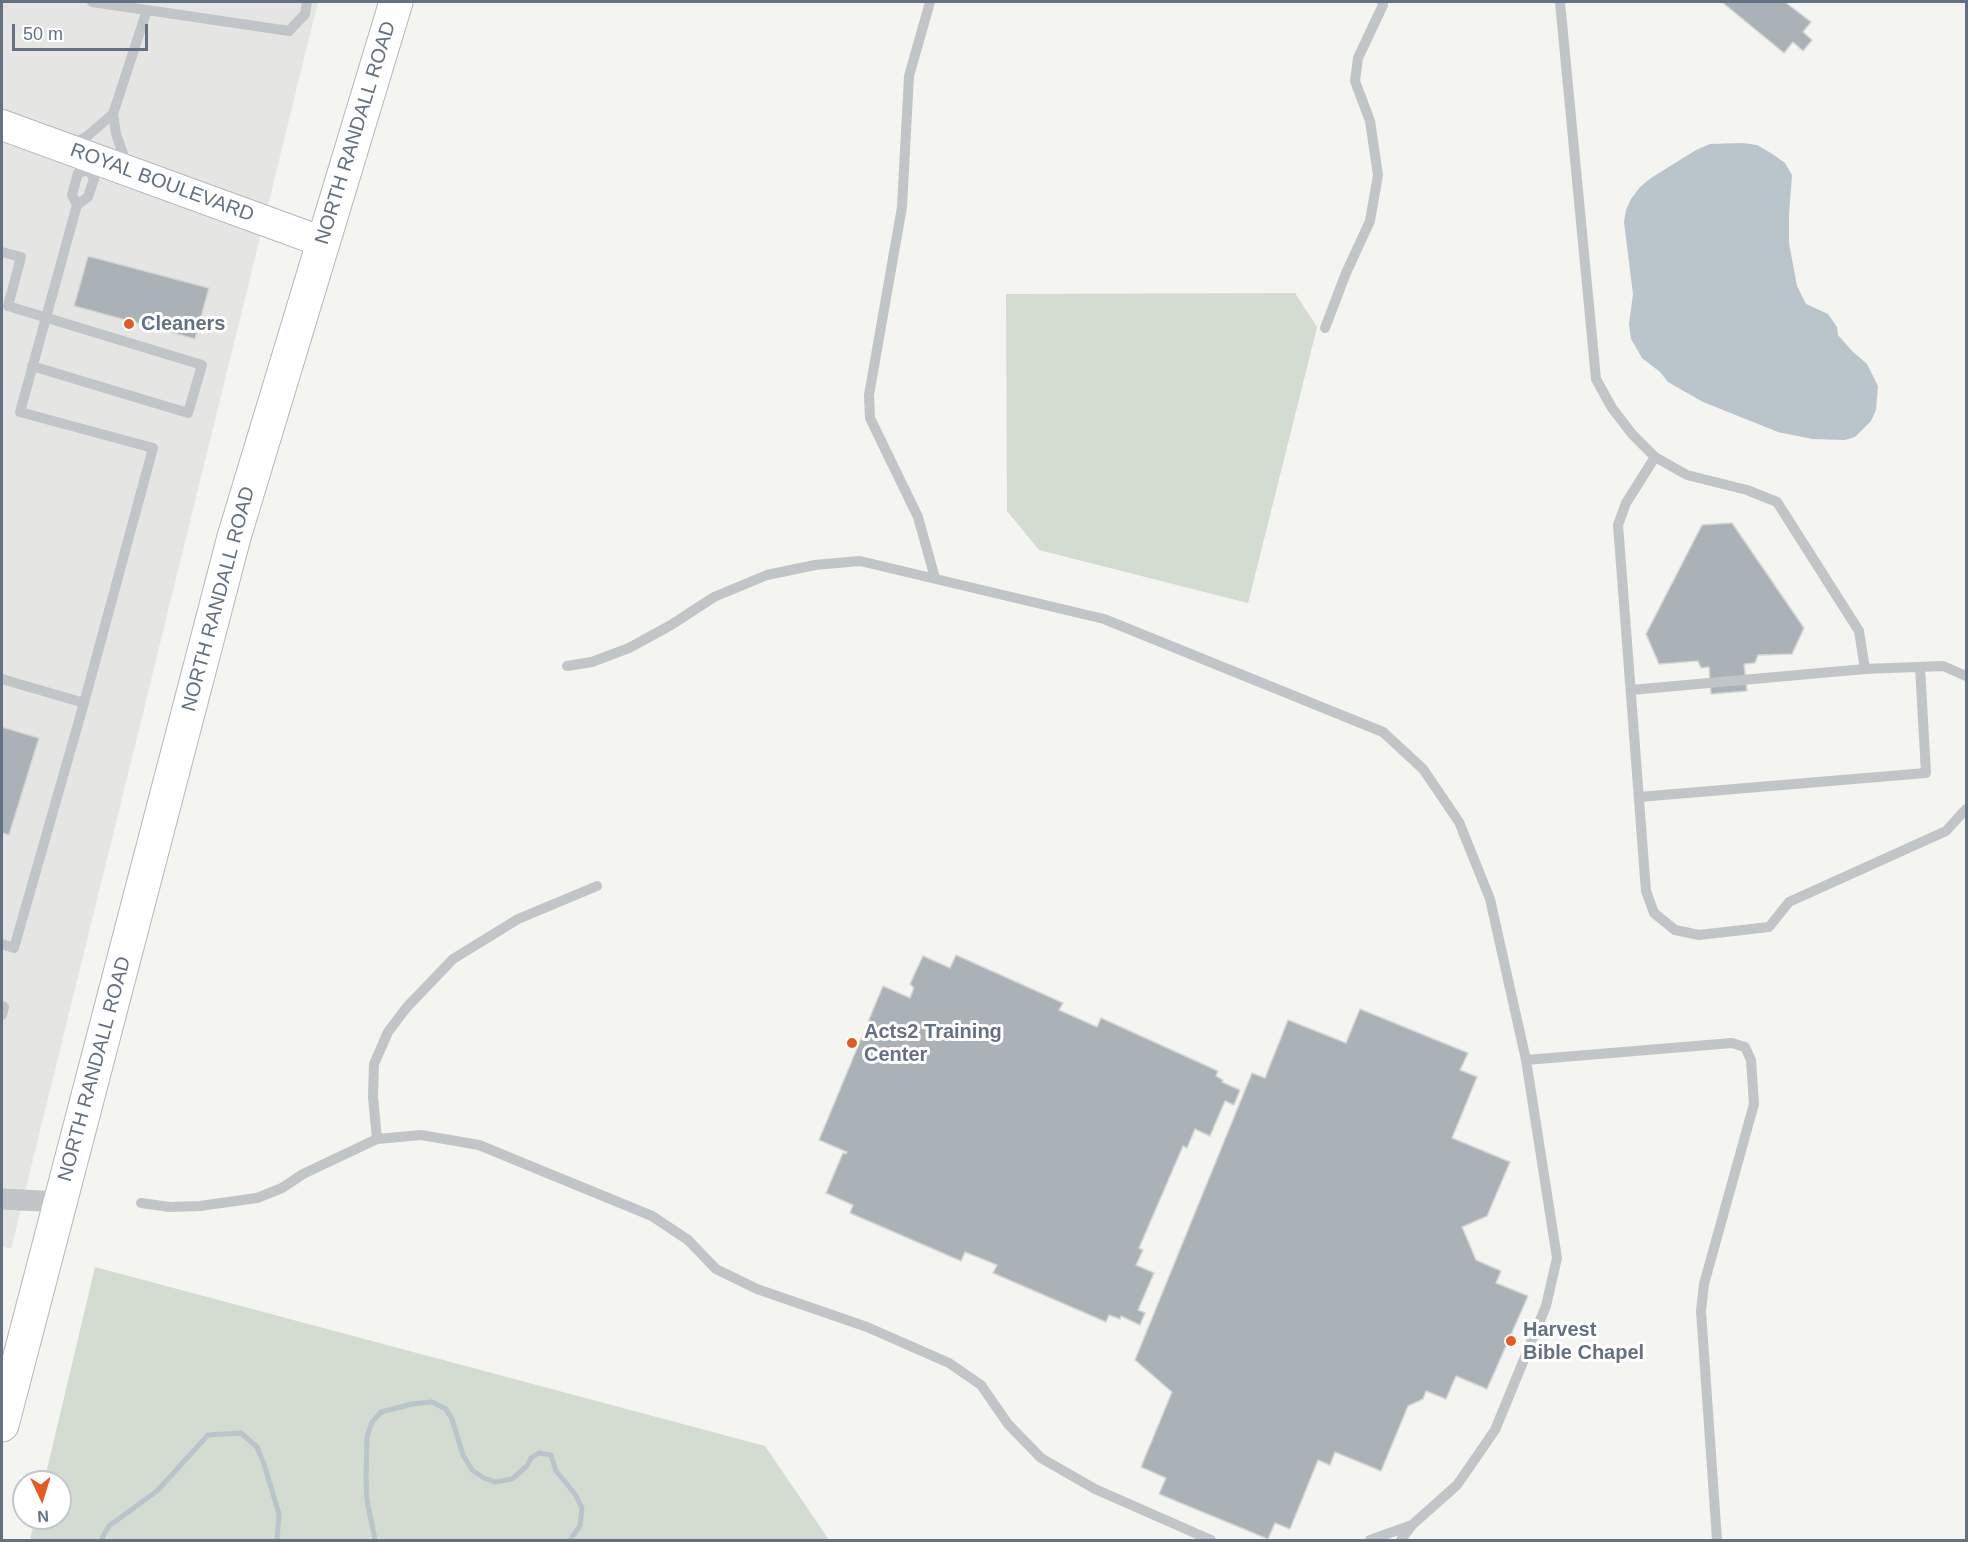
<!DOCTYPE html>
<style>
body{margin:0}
#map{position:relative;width:1968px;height:1542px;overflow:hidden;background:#f4f4f0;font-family:Arial,sans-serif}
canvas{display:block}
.frame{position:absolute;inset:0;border:3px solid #637282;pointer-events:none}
.north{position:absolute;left:12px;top:1470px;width:60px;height:60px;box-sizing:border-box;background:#fff;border:2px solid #c1c7cd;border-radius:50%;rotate:176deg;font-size:16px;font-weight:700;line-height:24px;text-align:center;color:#637282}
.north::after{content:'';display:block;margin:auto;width:21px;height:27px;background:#e45a20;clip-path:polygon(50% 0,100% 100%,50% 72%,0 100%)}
.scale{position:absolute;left:12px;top:24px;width:136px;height:27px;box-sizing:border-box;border:3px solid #637282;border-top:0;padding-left:8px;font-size:18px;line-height:21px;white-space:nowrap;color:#637282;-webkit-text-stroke:4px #fff;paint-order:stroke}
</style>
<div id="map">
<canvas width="1968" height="1542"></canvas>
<div class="frame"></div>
<div class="north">N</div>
<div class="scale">50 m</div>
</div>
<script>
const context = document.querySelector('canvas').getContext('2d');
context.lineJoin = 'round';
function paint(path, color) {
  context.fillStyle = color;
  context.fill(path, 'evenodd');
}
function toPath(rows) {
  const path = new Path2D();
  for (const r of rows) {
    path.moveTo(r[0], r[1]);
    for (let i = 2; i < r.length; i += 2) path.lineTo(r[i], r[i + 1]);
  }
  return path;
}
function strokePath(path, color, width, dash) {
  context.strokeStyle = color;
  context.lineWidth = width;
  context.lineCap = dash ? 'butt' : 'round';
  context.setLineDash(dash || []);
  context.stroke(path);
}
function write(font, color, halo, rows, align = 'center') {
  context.font = font + ' Arial,sans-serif';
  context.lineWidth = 6;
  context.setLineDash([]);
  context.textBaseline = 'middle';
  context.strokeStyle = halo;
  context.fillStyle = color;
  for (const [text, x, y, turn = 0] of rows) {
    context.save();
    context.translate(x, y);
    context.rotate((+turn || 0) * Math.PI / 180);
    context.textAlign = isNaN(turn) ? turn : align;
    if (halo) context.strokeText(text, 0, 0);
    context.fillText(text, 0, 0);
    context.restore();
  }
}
paint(toPath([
 [2,2,318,2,11,1249,2,1246]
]), '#e5e6e4');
paint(toPath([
 [1295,293,1317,327,1248,603,1039,550,1007,511,1006,294],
 [95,1267,765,1446,829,1540,30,1540,35,1518,60,1518,60,1482,44,1482]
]), '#d4dbd1');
paint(toPath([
 [1743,143,1757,145,1771,153,1785,163,1792,175,1789,215,1789,243,1797,286,1806,304,1828,314,1837,327,1838,335,1852,351,1867,364,1878,386,1876,410,1871,421,1855,437,1845,440,1812,439,1778,432,1703,402,1668,382,1660,372,1642,358,1631,339,1629,324,1633,294,1624,222,1626,210,1631,199,1640,187,1651,178,1696,150,1710,144]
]), '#bac5cb');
strokePath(toPath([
 [101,1540,109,1526,157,1491,208,1435,241,1433,257,1447,264,1464,279,1514,277,1540],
 [375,1540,367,1500,366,1480,367,1436,372,1422,381,1412,412,1404,432,1402,446,1409,452,1419,463,1455,472,1470,484,1478,495,1482,512,1479,527,1466,531,1458,539,1453,551,1455,556,1471,575,1494,582,1508,580,1526,570,1540]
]), '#bac5cb', 5);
const building = toPath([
 [1722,2,1785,2,1811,22,1803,32,1812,40,1803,51,1793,42,1784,53,1722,2],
 [88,256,209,288,195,339,74,306,88,256],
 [1732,523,1804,628,1792,654,1758,655,1755,663,1744,664,1747,691,1711,694,1709,667,1701,668,1698,661,1659,664,1646,634,1702,525,1732,523],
 [2,727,39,738,9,835,2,833,2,727],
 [956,955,1063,1003,1059,1010,1097,1027,1101,1018,1218,1071,1216,1076,1223,1080,1222,1082,1240,1090,1234,1105,1225,1101,1210,1136,1195,1129,1187,1148,1183,1146,1139,1248,1143,1250,1136,1265,1154,1273,1138,1310,1145,1313,1140,1325,1121,1316,1120,1319,1109,1315,1106,1322,993,1273,997,1265,965,1252,961,1261,850,1213,853,1205,826,1193,843,1153,846,1154,847,1152,819,1140,883,986,910,998,914,988,910,984,923,956,950,968,956,955],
 [1360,1009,1468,1053,1460,1070,1477,1077,1452,1138,1510,1162,1487,1216,1462,1227,1476,1260,1501,1271,1496,1283,1528,1296,1487,1389,1456,1376,1446,1399,1426,1391,1423,1399,1408,1406,1381,1471,1335,1452,1330,1465,1318,1460,1290,1529,1275,1523,1268,1539,1159,1494,1166,1478,1141,1467,1172,1392,1135,1360,1252,1073,1265,1078,1288,1020,1346,1043,1360,1009]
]);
paint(building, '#aab1b7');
strokePath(building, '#d5d5d3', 1.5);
const secondary = toPath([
 [2,125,323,242]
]);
const primary = toPath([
 [2,1425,234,537,396,2]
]);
strokePath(secondary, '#b4b8bd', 32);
strokePath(primary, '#b4b8bc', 35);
strokePath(toPath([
 [92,2,147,10],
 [930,2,909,76,902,207,869,395,870,418,918,517,935,578],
 [1560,2,1596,379,1612,408,1632,434,1655,457,1687,475,1747,490,1777,502,1859,631,1865,669,1943,666,1966,676],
 [113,114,147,10,289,31,305,14,307,2],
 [73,144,86,137,113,114,116,134,127,165],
 [77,205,72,195,78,173,89,170],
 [2,252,21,257,8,306,202,365,188,413,32,366],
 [1325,328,1346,273,1370,221,1378,175,1370,121,1355,81,1358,58,1383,5,1382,2],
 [1655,457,1626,503,1618,525,1646,891,1654,913,1675,930,1699,935,1769,927,1789,902,1946,831,1966,809],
 [567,666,592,662,629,648,671,625,714,597,767,575,815,565,860,561,1104,619,1383,732,1423,769,1459,822,1490,899,1526,1060,1557,1258,1546,1306,1495,1430,1457,1485,1412,1525,1401,1540],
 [2,679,84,703,153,448,20,412,77,205,88,197,94,179,89,170],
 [1631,690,1865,669],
 [1639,797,1926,773,1920,667],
 [597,886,518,919,453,959,407,1007,388,1032,374,1064,373,1097,377,1139,421,1135,479,1145,652,1216,688,1240,716,1269,757,1289,867,1327,949,1363,981,1385,1008,1424,1041,1458,1095,1489,1211,1540],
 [2,944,14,948,84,703],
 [2,1006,4,1007,2,1015],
 [1526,1060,1732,1043,1745,1047,1751,1060,1754,1104,1704,1284,1701,1311,1717,1540],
 [141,1203,170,1207,200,1206,257,1198,282,1188,303,1174,377,1139],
 [1370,1540,1412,1525]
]), '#c1c5c8', 10);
strokePath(toPath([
 [2,1199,60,1202]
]), '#c1c5c8', 21);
strokePath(secondary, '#fff', 30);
strokePath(primary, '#fff', 33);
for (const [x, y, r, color] of [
 [129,324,6,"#e45a20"],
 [852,1043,6,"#e45a20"],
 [1511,1341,6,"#e45a20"]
]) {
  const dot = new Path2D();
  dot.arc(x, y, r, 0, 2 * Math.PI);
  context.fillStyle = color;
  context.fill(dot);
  strokePath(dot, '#fff', 2);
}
write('20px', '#637282', '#fff', [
 ["NORTH RANDALL ROAD",356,133,-73],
 ["ROYAL BOULEVARD",162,183,20],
 ["NORTH RANDALL ROAD",219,599,-75],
 ["NORTH RANDALL ROAD",95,1069,-75]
]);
write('bold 20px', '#637282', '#fff', [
 ["Cleaners",141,324],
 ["Acts2 Training",864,1032],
 ["Center",864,1055],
 ["Harvest",1523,1330],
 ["Bible Chapel",1523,1353]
], 'left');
</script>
